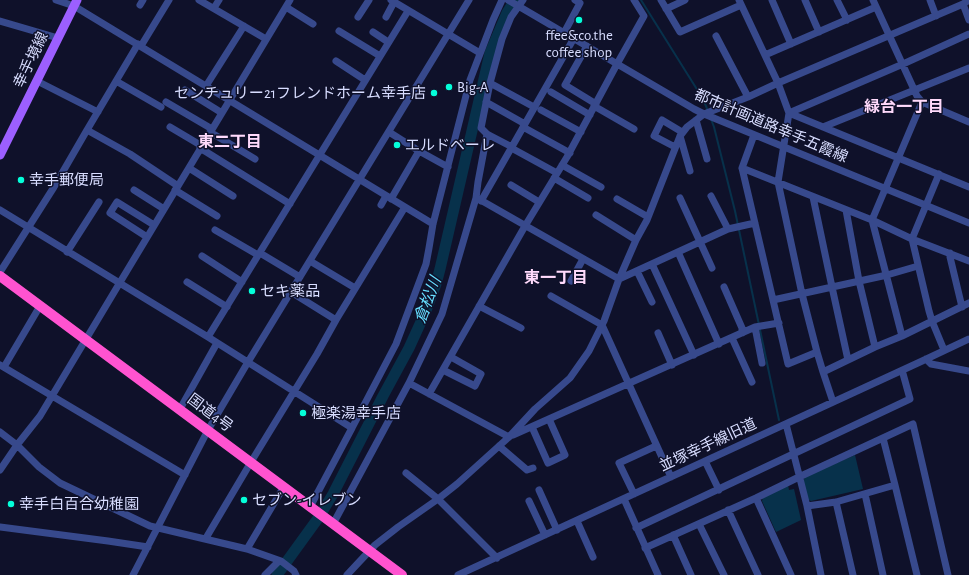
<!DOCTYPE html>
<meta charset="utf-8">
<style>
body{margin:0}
canvas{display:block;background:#0f112a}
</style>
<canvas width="969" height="575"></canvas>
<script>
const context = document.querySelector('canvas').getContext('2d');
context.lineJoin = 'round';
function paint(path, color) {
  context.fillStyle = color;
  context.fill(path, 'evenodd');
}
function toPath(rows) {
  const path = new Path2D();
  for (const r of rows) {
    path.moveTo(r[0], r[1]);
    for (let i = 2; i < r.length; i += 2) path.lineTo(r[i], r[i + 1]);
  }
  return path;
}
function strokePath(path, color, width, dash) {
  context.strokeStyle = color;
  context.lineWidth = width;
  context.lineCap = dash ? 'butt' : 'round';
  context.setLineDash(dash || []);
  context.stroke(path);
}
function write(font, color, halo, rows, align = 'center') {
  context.font = font + ' "Alegreya Sans","Noto Sans JP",sans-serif';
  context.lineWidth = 3;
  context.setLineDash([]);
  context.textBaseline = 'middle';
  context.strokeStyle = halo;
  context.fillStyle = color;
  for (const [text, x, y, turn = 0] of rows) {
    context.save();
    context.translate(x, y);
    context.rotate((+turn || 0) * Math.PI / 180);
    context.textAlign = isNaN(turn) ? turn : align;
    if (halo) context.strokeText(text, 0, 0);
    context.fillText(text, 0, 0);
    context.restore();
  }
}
paint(toPath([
 [855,455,863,489,811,501,807,499,803,481,805,477],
 [788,485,789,490,794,489,801,520,776,532,762,501,763,497]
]), '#07314b');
strokePath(toPath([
 [641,0,703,99,708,111],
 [711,119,714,127,735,211,779,420]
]), '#07314b', 2);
strokePath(toPath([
 [277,575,319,517,333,494,383,396,409,348,425,313,436,284,440,269,490,53,507,13,515,0]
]), '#07314b', 11);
strokePath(toPath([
 [56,0,74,6,405,207,336,320,317,354,251,462,206,538],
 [199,0,266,39],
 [391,0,480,53],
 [508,0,694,109,704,114,969,223],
 [661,0,680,32,741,5],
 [739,0,778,83,789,113,778,182,802,294,817,352],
 [772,0,791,44],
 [805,0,819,32],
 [837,0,847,20],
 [873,0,917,96,922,102,969,122],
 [930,0,936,16],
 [963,4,969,20],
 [140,5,143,0],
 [286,7,313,24],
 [214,8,219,0],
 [666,9,685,0],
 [358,17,369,0],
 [386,17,394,2],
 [0,21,58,38],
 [339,31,380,56],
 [373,32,388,42],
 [564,33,580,3,575,0],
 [716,36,748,97],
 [141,46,169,0],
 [587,46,565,85,596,104],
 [765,55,876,7],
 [336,61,365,80],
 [37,81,98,112],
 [116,81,161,107],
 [490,83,534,107],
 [206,86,244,26],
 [185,90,222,113],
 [551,92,590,115],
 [166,102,212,129],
 [486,102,525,124],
 [594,106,634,129],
 [541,110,581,132],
 [789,113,903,64,969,34],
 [789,113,969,187],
 [696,120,707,159],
 [170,127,202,146],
 [523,127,570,153],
 [823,127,969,68],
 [87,130,138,44],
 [210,132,255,159],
 [389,132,419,151],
 [754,135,742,168,788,364,817,352,823,372,875,347,902,336,969,303],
 [680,136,690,171],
 [512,147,487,134,481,128,490,83,502,39,511,17,523,0],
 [675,147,654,136,662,120,682,132],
 [200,148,290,204],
 [515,150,557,173],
 [562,165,601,187],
 [189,168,233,196],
 [742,168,872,220,912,239,969,261],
 [939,174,912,239,929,311,932,321,944,350],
 [554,178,588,198],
 [511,185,539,202],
 [134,190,164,209],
 [175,190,217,216],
 [711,196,728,229],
 [813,197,832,287,848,360],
 [477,198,619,279],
 [680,198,712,268],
 [391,199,419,151,448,167],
 [617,199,648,217],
 [481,201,574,38],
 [381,205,386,196],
 [405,207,433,224],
 [0,210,208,337,352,428,310,507],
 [846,210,859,281,875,347],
 [596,215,636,240],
 [215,230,258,255],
 [147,237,110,213,117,202,154,225],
 [67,252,99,202],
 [678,252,719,344],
 [260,253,300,277],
 [950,253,950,257,962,307],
 [202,256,242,282],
 [310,261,355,288],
 [652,264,694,355],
 [637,271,652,302],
 [0,272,54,187,87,130,130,154,178,186],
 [619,279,728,229,755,223],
 [571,281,583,259],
 [187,282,227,307],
 [724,287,742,328,742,333],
 [291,292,336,320],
 [551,296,602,325,671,477],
 [773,300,887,275,918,266],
 [479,306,521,328],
 [755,327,762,363],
 [658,333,672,365],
 [902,336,872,220,922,102],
 [208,337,408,11],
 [732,338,752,382],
 [926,359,931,364,969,371],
 [0,365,185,475],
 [4,367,40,306],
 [443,370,475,386,481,374,451,357],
 [823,372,833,402],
 [409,383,509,437],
 [429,394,525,226,567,157,617,64,644,16,634,0],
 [180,409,217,343],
 [786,424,807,506,821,575],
 [532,427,548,463,565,455,549,419],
 [352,428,396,344,426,264,429,248,433,224,470,80,493,20,502,0],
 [0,432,17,445,39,467,60,483,150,526,247,549,281,561,294,571,296,575],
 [513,435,755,327,779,323],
 [883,438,895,485,917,575],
 [499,446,527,470,533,468],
 [705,461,719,490],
 [0,470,17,445,40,416,119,284,290,0],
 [406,473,438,499,497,558],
 [539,490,557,530],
 [634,494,619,463,656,446],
 [865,494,883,575],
 [756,498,791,575],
 [624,499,658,575],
 [529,501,545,535],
 [836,502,853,575],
 [807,506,836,502,895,485],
 [728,510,758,575],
 [577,521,593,557],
 [333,524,409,383,442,314,476,198,478,182,487,134],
 [699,524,724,575],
 [0,527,108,541,148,547],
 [636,528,910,399,902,370],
 [673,535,691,575],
 [645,548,756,498,799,477,913,424,948,575],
 [247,549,283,488],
 [133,575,208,430,248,362,469,0],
 [265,575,279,561],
 [347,575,375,545,398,527,438,499,457,484,509,437,535,409,570,378,589,351,604,321,619,279,636,240,647,220,680,136,687,127,704,114,748,97,778,83,963,4,969,0],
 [458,575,920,362,969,339]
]), '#37498c', 7);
strokePath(toPath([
 [0,155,77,0]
]), '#9c5fff', 9);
strokePath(toPath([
 [0,276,402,575]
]), '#ff53d0', 10);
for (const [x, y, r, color] of [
 [579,20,4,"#04ffda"],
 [449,87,4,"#04ffda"],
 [434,93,4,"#04ffda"],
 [397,145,4,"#04ffda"],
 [21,180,4,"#04ffda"],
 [252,291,4,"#04ffda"],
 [303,413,4,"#04ffda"],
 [244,500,4,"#04ffda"],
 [11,504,4,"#04ffda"]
]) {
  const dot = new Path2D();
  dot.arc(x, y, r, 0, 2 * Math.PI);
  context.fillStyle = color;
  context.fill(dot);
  strokePath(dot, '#0f112a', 1.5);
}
write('15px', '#d8ddff', '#0f112a', [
 ["ffee&co.the",579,35,"center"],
 ["coffee shop",579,52,"center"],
 ["Big-A",457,87],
 ["センチュリー21フレンドホーム幸手店",426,93,"right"],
 ["エルドベーレ",405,145],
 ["幸手郵便局",29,180],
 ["セキ薬品",260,291],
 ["極楽湯幸手店",311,413],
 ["セブン-イレブン",252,500],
 ["幸手白百合幼稚園",19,504]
], 'left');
write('15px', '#d8ddff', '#0f112a', [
 ["幸手境線",31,60,-64],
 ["都市計画道路幸手五霞線",771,126,23],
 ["国道4号",210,413,37],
 ["並塚幸手線旧道",708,445,-25]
]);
write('bold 16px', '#ffdafb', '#0f112a', [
 ["緑台一丁目",904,107],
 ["東二丁目",230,142],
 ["東一丁目",556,278]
]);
write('italic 16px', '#66deff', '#0f112a', [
 ["倉松川",428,300,-69]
]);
</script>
